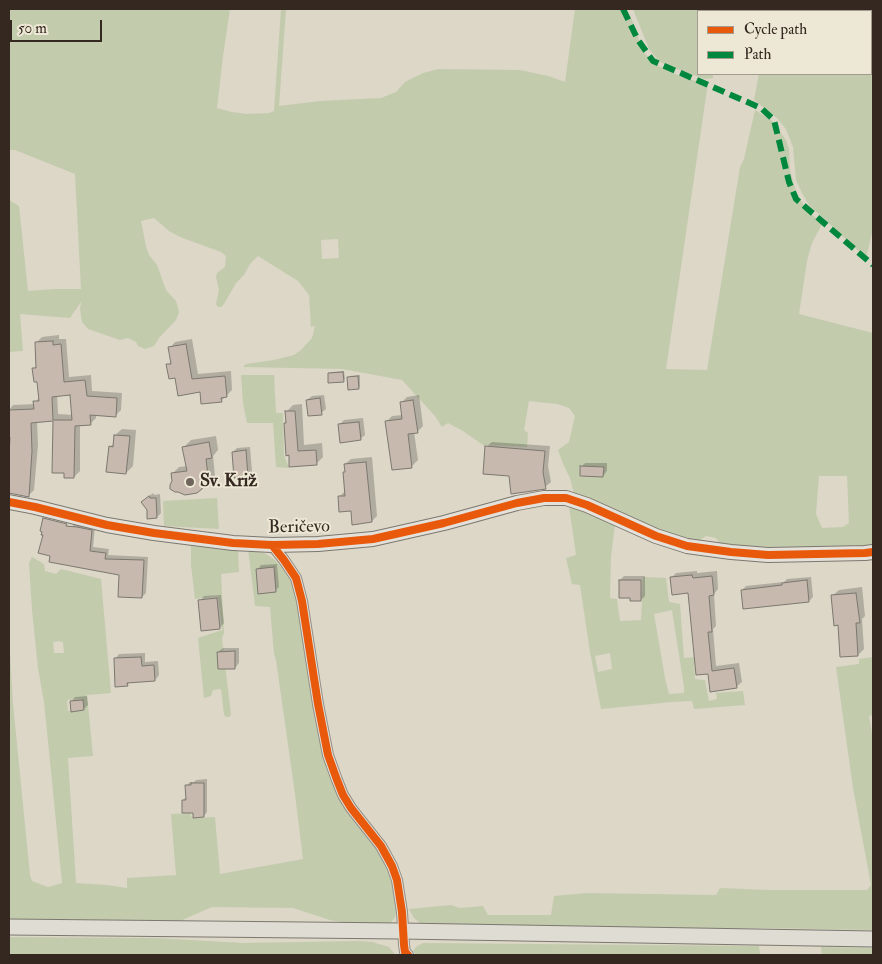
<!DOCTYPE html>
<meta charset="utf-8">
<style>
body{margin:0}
#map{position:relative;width:882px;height:964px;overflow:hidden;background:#dcd7c7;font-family:"IM FELL Double Pica",serif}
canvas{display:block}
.frame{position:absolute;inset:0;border:10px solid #342821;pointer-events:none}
.legend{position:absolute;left:697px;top:10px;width:175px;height:65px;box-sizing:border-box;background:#ede8d5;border:1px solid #a39b8d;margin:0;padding:6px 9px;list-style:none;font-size:15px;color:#342821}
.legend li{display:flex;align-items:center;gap:10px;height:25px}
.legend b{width:25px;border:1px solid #a39b8d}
.scale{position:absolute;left:10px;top:20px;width:92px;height:22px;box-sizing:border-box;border:2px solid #342821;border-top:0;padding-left:6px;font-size:15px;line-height:18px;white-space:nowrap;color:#342821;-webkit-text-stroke:4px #ede8d5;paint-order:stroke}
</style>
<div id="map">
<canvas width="882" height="964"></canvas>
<div class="frame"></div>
<ul class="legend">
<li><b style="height:6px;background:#e8590c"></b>Cycle path</li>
<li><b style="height:6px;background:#00873e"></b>Path</li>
</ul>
<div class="scale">50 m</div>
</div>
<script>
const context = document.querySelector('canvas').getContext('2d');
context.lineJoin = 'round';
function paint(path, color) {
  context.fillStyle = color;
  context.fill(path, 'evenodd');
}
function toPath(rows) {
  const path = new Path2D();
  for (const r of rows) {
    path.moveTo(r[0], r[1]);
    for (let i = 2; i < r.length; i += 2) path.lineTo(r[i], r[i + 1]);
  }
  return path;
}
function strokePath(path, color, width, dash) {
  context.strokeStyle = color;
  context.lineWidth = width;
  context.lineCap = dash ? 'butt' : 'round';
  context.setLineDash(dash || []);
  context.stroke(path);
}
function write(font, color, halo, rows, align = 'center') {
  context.font = font + ' "IM FELL Double Pica",serif';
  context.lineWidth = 4;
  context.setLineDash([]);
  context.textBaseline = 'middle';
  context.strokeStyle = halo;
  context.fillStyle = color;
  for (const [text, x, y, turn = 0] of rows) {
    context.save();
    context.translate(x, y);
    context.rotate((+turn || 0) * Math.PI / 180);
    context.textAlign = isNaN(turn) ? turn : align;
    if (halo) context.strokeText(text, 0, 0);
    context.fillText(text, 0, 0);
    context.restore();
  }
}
paint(toPath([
 [9,9,230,9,223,56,217,108,232,112,247,114,269,113,274,111,281,9,286,9,279,106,320,101,381,98,396,92,405,82,423,73,439,69,520,70,548,76,565,82,575,9,627,9,635,27,642,50,654,64,682,77,699,82,708,83,666,369,707,370,740,167,744,159,755,110,771,120,786,140,789,149,790,170,796,192,807,210,822,224,812,243,807,261,799,314,873,333,873,546,864,547,750,549,721,545,716,538,706,536,697,542,665,535,574,494,570,478,563,464,558,450,569,442,575,416,569,408,557,404,529,401,524,430,528,433,527,447,483,445,463,431,448,423,442,427,435,416,402,380,342,369,243,367,246,364,274,360,294,355,301,350,312,338,315,326,311,327,309,295,298,281,258,256,250,264,244,275,236,283,224,304,221,307,218,307,216,304,219,290,216,277,217,273,225,267,226,256,221,252,180,237,169,231,154,218,141,221,146,246,149,255,157,265,166,290,176,301,179,312,176,320,159,338,154,346,145,349,138,346,136,342,128,338,120,340,88,329,82,322,80,309,81,302,70,318,20,314,23,351,9,352,9,200,19,206,28,291,55,289,81,289,75,174,15,150,9,150],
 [338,239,339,258,322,259,321,240],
 [579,466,602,466,602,476,581,477],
 [819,476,847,476,849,523,843,527,822,528,816,514],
 [633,9,725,9,725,11,698,11,698,74,713,74,713,78,705,79,674,68,660,62,649,49],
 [771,9,873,9,873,229,866,258,809,205,802,193,796,180,793,147,786,129,777,118,754,100,759,74,871,74,871,11,770,11],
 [241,375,274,375,276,413,283,413,284,455,289,468,276,467,273,423,247,423,243,403],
 [217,498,219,529,164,526,163,501],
 [569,506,573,507,615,524,611,557,610,598,617,599,620,621,641,620,643,577,666,578,669,602,680,604,684,658,694,657,695,679,705,680,709,701,717,699,716,693,743,691,745,705,694,709,692,701,672,702,601,709,590,652,580,585,572,584,566,558,576,555],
 [672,610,684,687,684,693,669,694,665,678,654,614],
 [610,653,612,669,598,672,595,656],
 [191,546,238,549,239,572,221,574,224,633,222,638,231,715,229,717,226,717,224,715,221,689,213,690,211,696,204,698,198,638,222,630,218,596,195,599,191,565],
 [248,549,253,549,266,554,275,560,287,572,294,585,344,806,384,859,389,872,394,891,397,909,395,917,390,924,358,925,330,920,293,908,212,907,180,921,145,922,48,919,9,920,9,635,13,704,30,875,32,881,48,887,62,883,51,771,44,702,38,668,32,610,29,563,32,557,44,564,45,571,56,574,61,569,101,579,111,693,87,695,93,756,68,758,76,883,107,885,127,888,127,878,176,875,171,814,190,813,192,818,215,817,220,874,303,859,295,794,276,660,274,654,270,607,255,606],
 [59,641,63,642,64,653,54,653,53,642],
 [82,699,83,710,68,711,67,700],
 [873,657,873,715,869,716,873,739,873,930,759,928,710,929,428,926,420,923,414,918,409,909,451,905,460,908,483,906,488,915,551,915,554,896,586,893,716,895,720,888,768,890,867,890,871,885,853,788,836,667,859,664,859,659],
 [9,937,156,938,243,943,359,941,372,942,389,947,394,953,393,955,9,955],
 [423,943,759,946,760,955,416,955,413,951,416,947],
 [821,947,873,948,873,955,822,955]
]), '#c3cbad');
paint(toPath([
 [59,335,59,339,66,339,69,377,91,375,92,391,122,393,121,410,115,416,96,415,96,418,90,424,80,425,80,471,74,477,54,420,37,421,38,445,34,490,28,496,9,492,9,410,13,405,35,404,35,402,40,397,38,380,34,368,37,365,36,343,42,337],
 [72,394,73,415,58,414,57,395],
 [192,339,198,374,231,371,232,390,221,401,201,391,176,376,168,365,172,361,170,348,175,342],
 [344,371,345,379,343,381,329,373,331,372],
 [360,375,360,386,359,388,349,378,350,376],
 [324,395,326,409,321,413,307,400,312,396],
 [419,395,423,426,417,432,414,432,418,460,412,466,393,469,386,422,392,416,403,415,401,403,407,397],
 [302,404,304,445,322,443,323,457,316,464,291,466,285,423,287,422,286,412,293,405],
 [363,418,365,435,360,439,339,425,344,420],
 [122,429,136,430,133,466,126,473,110,447,114,443,115,435],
 [216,436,218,450,213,456,215,476,201,488,173,481,172,474,179,467,187,466,184,447,191,440],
 [492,442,550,446,548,466,551,482,545,487,510,475,486,447],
 [250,447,252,472,247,476,233,452,237,448],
 [372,457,377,516,372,521,352,509,339,497,345,491,344,473,346,471,345,464,351,459],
 [585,463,607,463,607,471,603,476,581,467],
 [153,493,154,495,160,494,161,513,157,517,148,509,142,502],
 [48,514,95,526,93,547,109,549,108,555,148,557,146,593,142,597,121,574,52,555,44,534,44,519,45,518,45,520,73,527,73,524,45,517],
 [277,564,279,587,275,591,258,569,261,565],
 [697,571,697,573,717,571,718,589,714,594,716,626,713,629,716,666,739,663,742,682,736,687,709,672,689,592,671,578,676,573],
 [624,576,645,576,645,596,641,600,620,580],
 [811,577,813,597,809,601,742,590,746,586,784,582,787,579],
 [862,587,865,616,862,619,864,649,858,655,832,596,839,590],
 [221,595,224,623,220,628,200,601,204,596],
 [223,648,239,648,239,663,235,668,218,652],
 [145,653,145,662,158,661,159,675,155,680,131,681,127,685,115,659,119,654],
 [87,696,88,705,84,709,71,702,75,697],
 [207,779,207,812,204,816,194,811,183,800,187,796,186,786,190,782,194,782,196,780]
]), '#0003');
const building = toPath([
 [53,341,53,345,61,344,64,382,85,380,87,396,117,398,116,417,90,415,91,425,75,426,74,478,64,478,64,473,52,473,53,421,31,423,32,451,29,497,9,493,9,457,10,437,9,437,9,410,34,409,33,401,39,401,37,382,34,382,32,368,36,368,35,342,53,341],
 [70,395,72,420,53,420,52,397,70,395],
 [186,344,192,379,225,376,227,397,221,398,222,402,201,404,200,392,178,396,175,378,169,379,166,364,171,364,168,347,186,344],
 [343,372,344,382,328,383,328,373,343,372],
 [358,376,359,389,348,390,347,377,358,376],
 [320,398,322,415,308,416,306,400,320,398],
 [413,400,418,433,408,434,412,468,392,470,385,421,402,419,400,402,413,400],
 [285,411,295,411,298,451,316,450,317,465,289,467,289,455,286,456,284,423,286,423,285,411],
 [359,422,361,440,340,443,338,424,359,422],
 [114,435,130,436,126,474,106,472,109,446,113,447,114,435],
 [209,442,212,458,206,459,209,484,204,484,202,489,197,493,185,495,178,492,175,492,170,489,170,485,172,481,171,473,187,471,182,447,209,442],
 [485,446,545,451,543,472,546,489,511,494,509,476,483,474,485,446],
 [246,450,248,477,234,478,232,452,246,450],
 [366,462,372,522,352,525,351,511,339,512,338,496,345,496,343,472,345,472,344,464,366,462],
 [580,466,604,467,603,477,580,476,580,466],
 [149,496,150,498,156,498,157,518,147,519,147,510,141,502,149,496],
 [43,518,67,524,66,526,77,527,92,530,90,551,106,553,105,559,144,560,142,598,118,597,119,575,49,562,50,556,38,553,43,535,41,535,42,532,40,531,43,518],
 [274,567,276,592,258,594,256,569,274,567],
 [692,575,693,578,712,576,714,595,709,596,712,632,708,632,712,671,734,668,737,688,710,692,708,674,696,675,688,593,672,595,670,577,692,575],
 [619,580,641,580,641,601,630,601,630,598,619,598,619,580],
 [807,580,809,602,743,609,741,590,782,585,782,583,807,580],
 [856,593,860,623,856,623,858,656,840,657,838,625,834,626,831,595,856,593],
 [217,598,220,629,201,631,198,600,217,598],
 [235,651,235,669,218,669,217,652,235,651],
 [141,657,142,666,154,665,155,681,127,683,128,686,115,687,114,658,141,657],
 [83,700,84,710,71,712,70,701,83,700],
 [191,783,204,783,204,817,193,818,193,813,182,813,182,800,186,800,185,785,191,785,191,783]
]);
paint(building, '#c7b9ad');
strokePath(building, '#7c786f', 1);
const street = toPath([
 [272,545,284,560,296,578,302,601,318,704,328,755,337,780,343,795,351,808,381,846,392,866,397,880,402,912,404,945,405,952,408,955]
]);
const secondary = toPath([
 [9,502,35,507,107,525,154,533,233,543,272,545,318,544,373,539,444,523,517,503,544,498,566,498,587,505,656,536,687,546,731,552,768,555,865,553,873,552]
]);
const primary = toPath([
 [9,927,402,931,873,939]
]);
strokePath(street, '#938f86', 12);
strokePath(secondary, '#7c786f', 16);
strokePath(primary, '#7c786f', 17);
strokePath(street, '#e4e1da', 10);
strokePath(secondary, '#e4e1da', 14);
strokePath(primary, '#dfdcd3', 15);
strokePath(toPath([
 [623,9,638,40,653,61,761,108,774,120,789,182,796,199,873,265]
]), '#00873e', 6, [12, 6]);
strokePath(toPath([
 [9,502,35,507,107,525,154,533,233,543,272,545,318,544,373,539,444,523,517,503,544,498,566,498,587,505,656,536,687,546,731,552,768,555,865,553,873,552],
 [272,545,284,560,296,578,302,601,318,704,328,755,337,780,343,795,351,808,381,846,392,866,397,880,402,912,404,945,405,952,408,955]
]), '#e8590c', 8);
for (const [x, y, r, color] of [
 [190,482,5,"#6f655b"]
]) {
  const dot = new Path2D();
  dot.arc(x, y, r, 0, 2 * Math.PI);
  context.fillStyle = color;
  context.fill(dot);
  strokePath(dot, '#ede8d5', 2);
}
write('bold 18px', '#342821', '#ede8d5', [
 ["Sv. Križ",200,482]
], 'left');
write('18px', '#342821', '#ede8d5', [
 ["Beričevo",299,528,-1]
]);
</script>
